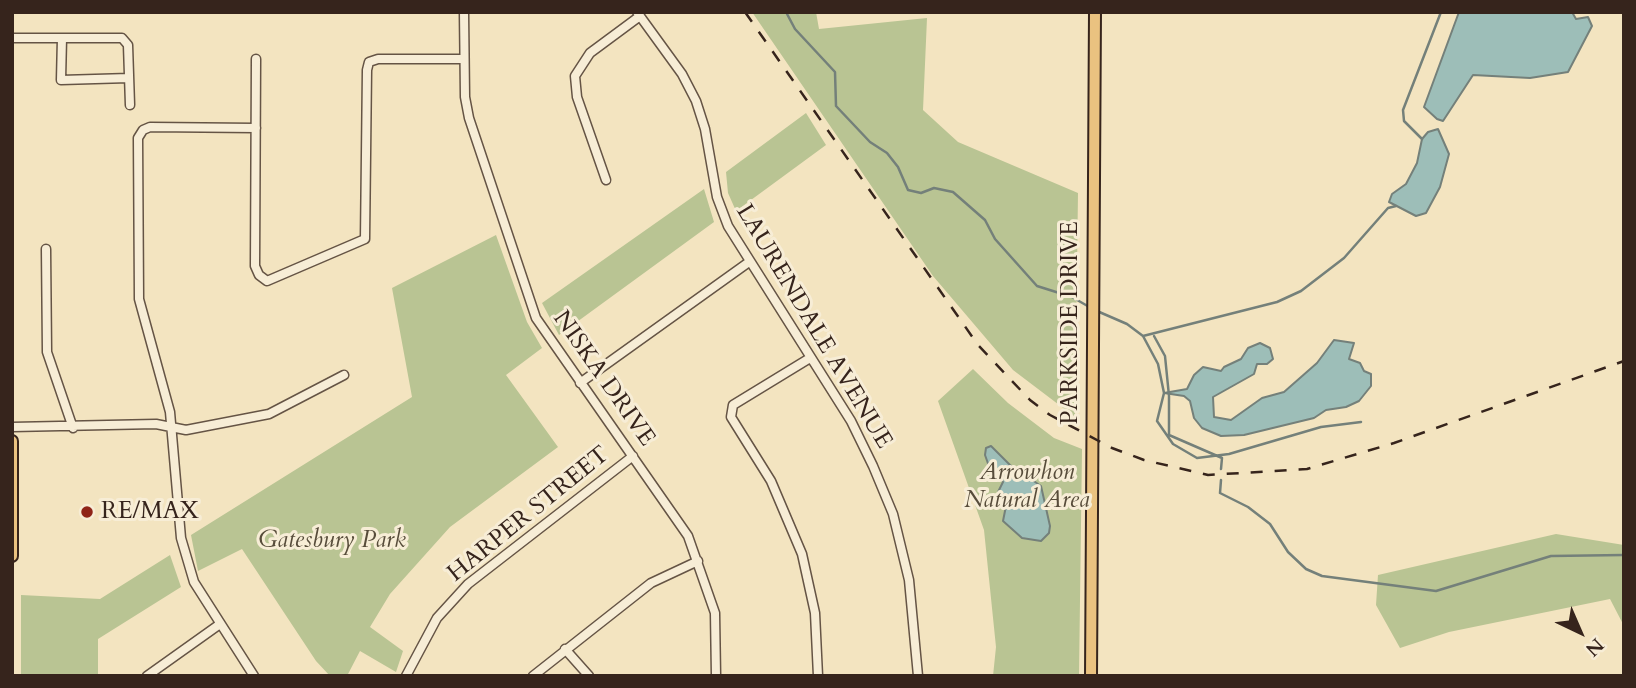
<!DOCTYPE html>
<style>
body{margin:0}
#map{position:relative;width:1636px;height:688px;overflow:hidden;background:#f3e4c0;font-family:Cardo,serif}
canvas{display:block}
.frame{position:absolute;inset:0;border:14px solid #36241c;pointer-events:none}
.north{position:absolute;left:1545px;top:597px;width:70px;height:70px;-webkit-text-stroke:5px #f7edd6;paint-order:stroke;rotate:136deg;font-size:19px;font-weight:700;line-height:28px;text-align:center;color:#36241c}
.north::after{content:'';display:block;margin:auto;width:24px;height:32px;background:#36241c;clip-path:polygon(50% 0,100% 100%,50% 72%,0 100%)}
</style>
<div id="map">
<canvas width="1636" height="688"></canvas>
<div class="frame"></div>
<div class="north">N</div>
</div>
<script>
const context = document.querySelector('canvas').getContext('2d');
context.lineJoin = 'round';
function paint(path, color) {
  context.fillStyle = color;
  context.fill(path, 'evenodd');
}
function toPath(rows) {
  const path = new Path2D();
  for (const r of rows) {
    path.moveTo(r[0], r[1]);
    for (let i = 2; i < r.length; i += 2) path.lineTo(r[i], r[i + 1]);
  }
  return path;
}
function strokePath(path, color, width, dash) {
  context.strokeStyle = color;
  context.lineWidth = width;
  context.lineCap = dash ? 'butt' : 'round';
  context.setLineDash(dash || []);
  context.stroke(path);
}
function write(font, color, halo, rows, align = 'center') {
  context.font = font + ' Cardo,serif';
  context.lineWidth = 6;
  context.setLineDash([]);
  context.textBaseline = 'middle';
  context.strokeStyle = halo;
  context.fillStyle = color;
  for (const [text, x, y, turn = 0] of rows) {
    context.save();
    context.translate(x, y);
    context.rotate((+turn || 0) * Math.PI / 180);
    context.textAlign = isNaN(turn) ? turn : align;
    if (halo) context.strokeText(text, 0, 0);
    context.fillText(text, 0, 0);
    context.restore();
  }
}
paint(toPath([
 [752,12,816,12,819,29,927,18,923,110,958,142,1078,193,1075,417,1013,370,933,276],
 [806,113,826,145,736,211,728,193,726,172],
 [704,189,714,222,559,335,542,303],
 [496,235,527,322,542,348,506,375,558,447,450,527,390,594,370,627,403,651,396,672,360,651,347,676,330,676,316,661,242,549,198,571,191,535,412,397,392,288],
 [973,369,1008,403,1054,438,1082,449,1079,676,993,676,996,647,984,530,938,401],
 [1556,534,1624,545,1624,626,1610,599,1449,632,1400,648,1376,605,1378,575],
 [170,555,181,587,98,639,98,676,21,676,21,595,100,599]
]), '#b9c493');
const water = toPath([
 [1459,12,1572,12,1576,19,1588,17,1592,26,1568,72,1530,78,1473,75,1443,121,1437,119,1424,107,1459,12],
 [1438,129,1449,154,1440,187,1426,213,1416,216,1389,202,1392,194,1406,184,1417,163,1422,139,1428,132,1438,129],
 [1334,340,1354,343,1349,359,1360,363,1364,371,1371,374,1371,386,1359,401,1346,407,1326,410,1314,418,1244,435,1221,436,1202,428,1194,418,1190,401,1184,396,1164,393,1187,389,1194,375,1203,367,1221,371,1224,367,1241,359,1248,348,1260,343,1270,348,1273,359,1267,364,1257,364,1254,374,1213,397,1214,417,1231,420,1262,398,1284,392,1317,363,1334,340],
 [991,446,1010,465,1041,486,1050,526,1049,533,1041,541,1022,538,1003,521,1007,501,1003,494,998,492,1003,482,1001,477,991,472,985,455,986,448,991,446]
]);
paint(water, '#9dbeb8');
strokePath(water, '#74807a', 2);
strokePath(toPath([
 [786,12,795,29,835,72,836,106,870,142,887,153,898,167,908,190,921,193,934,188,953,192,985,220,995,239,1037,286,1072,297,1091,308],
 [1422,139,1404,121,1403,110,1441,12],
 [1097,311,1127,324,1143,336,1277,302,1301,291,1344,258,1388,208,1396,206],
 [1143,336,1158,364,1164,393,1157,421,1173,444,1197,458,1229,454,1321,427,1361,422],
 [1154,336,1165,356,1169,396,1169,435,1222,458,1221,469],
 [1221,480,1220,493,1248,507,1270,524,1288,552,1306,569,1322,576,1436,591,1551,556,1624,555]
]), '#74807a', 2.5);
const minor = toPath([
 [464,12,465,97,469,118,536,318,688,536,715,613,716,676],
 [637,12,682,74,696,101,705,129,717,197,728,226,851,421,873,466,893,514,909,580,918,676],
 [12,38,122,38,128,45,130,105],
 [62,38,61,80,129,78],
 [256,59,255,266,259,275,267,281,365,239,367,70,369,62,378,59,464,59],
 [606,180,577,97,575,76,590,53,640,16],
 [46,249,47,352,73,428],
 [810,358,733,405,731,417,771,481,802,554,815,613,818,676],
 [580,383,749,262],
 [12,427,156,424,186,430,269,414,344,375],
 [565,649,589,676],
 [147,676,220,624],
 [254,676,194,582,181,538,170,412,139,299,138,138,143,130,150,127,256,128],
 [406,676,437,618,468,584,633,456],
 [533,676,651,583,698,561]
]);
const major = toPath([
 [12,441,12,556],
 [1091,676,1095,12]
]);
strokePath(minor, '#655445', 11);
strokePath(major, '#36241c', 14);
strokePath(minor, '#f7edd6', 8);
strokePath(major, '#eac280', 10);
strokePath(toPath([
 [745,12,978,345,1030,400,1050,415,1112,448,1144,460,1208,475,1307,469,1394,443,1624,361]
]), '#36241c', 2.5, [12, 12]);
for (const [x, y, r, color] of [
 [87,512,7,"#8f2418"]
]) {
  const dot = new Path2D();
  dot.arc(x, y, r, 0, 2 * Math.PI);
  context.fillStyle = color;
  context.fill(dot);
  strokePath(dot, '#f7edd6', 2.5);
}
write('24px', '#36241c', '#f7edd6', [
 ["PARKSIDE DRIVE",1071,323,-90],
 ["LAURENDALE AVENUE",813,327,59],
 ["NISKA DRIVE",603,379,55],
 ["HARPER STREET",529,515,-39]
]);
write('italic 24px', '#574c3a', '#f7edd6', [
 ["Arrowhon",1027,473],
 ["Natural Area",1027,501],
 ["Gatesbury Park",332,541]
]);
write('24px', '#36241c', '#f7edd6', [
 ["RE/MAX",101,512]
], 'left');
</script>
